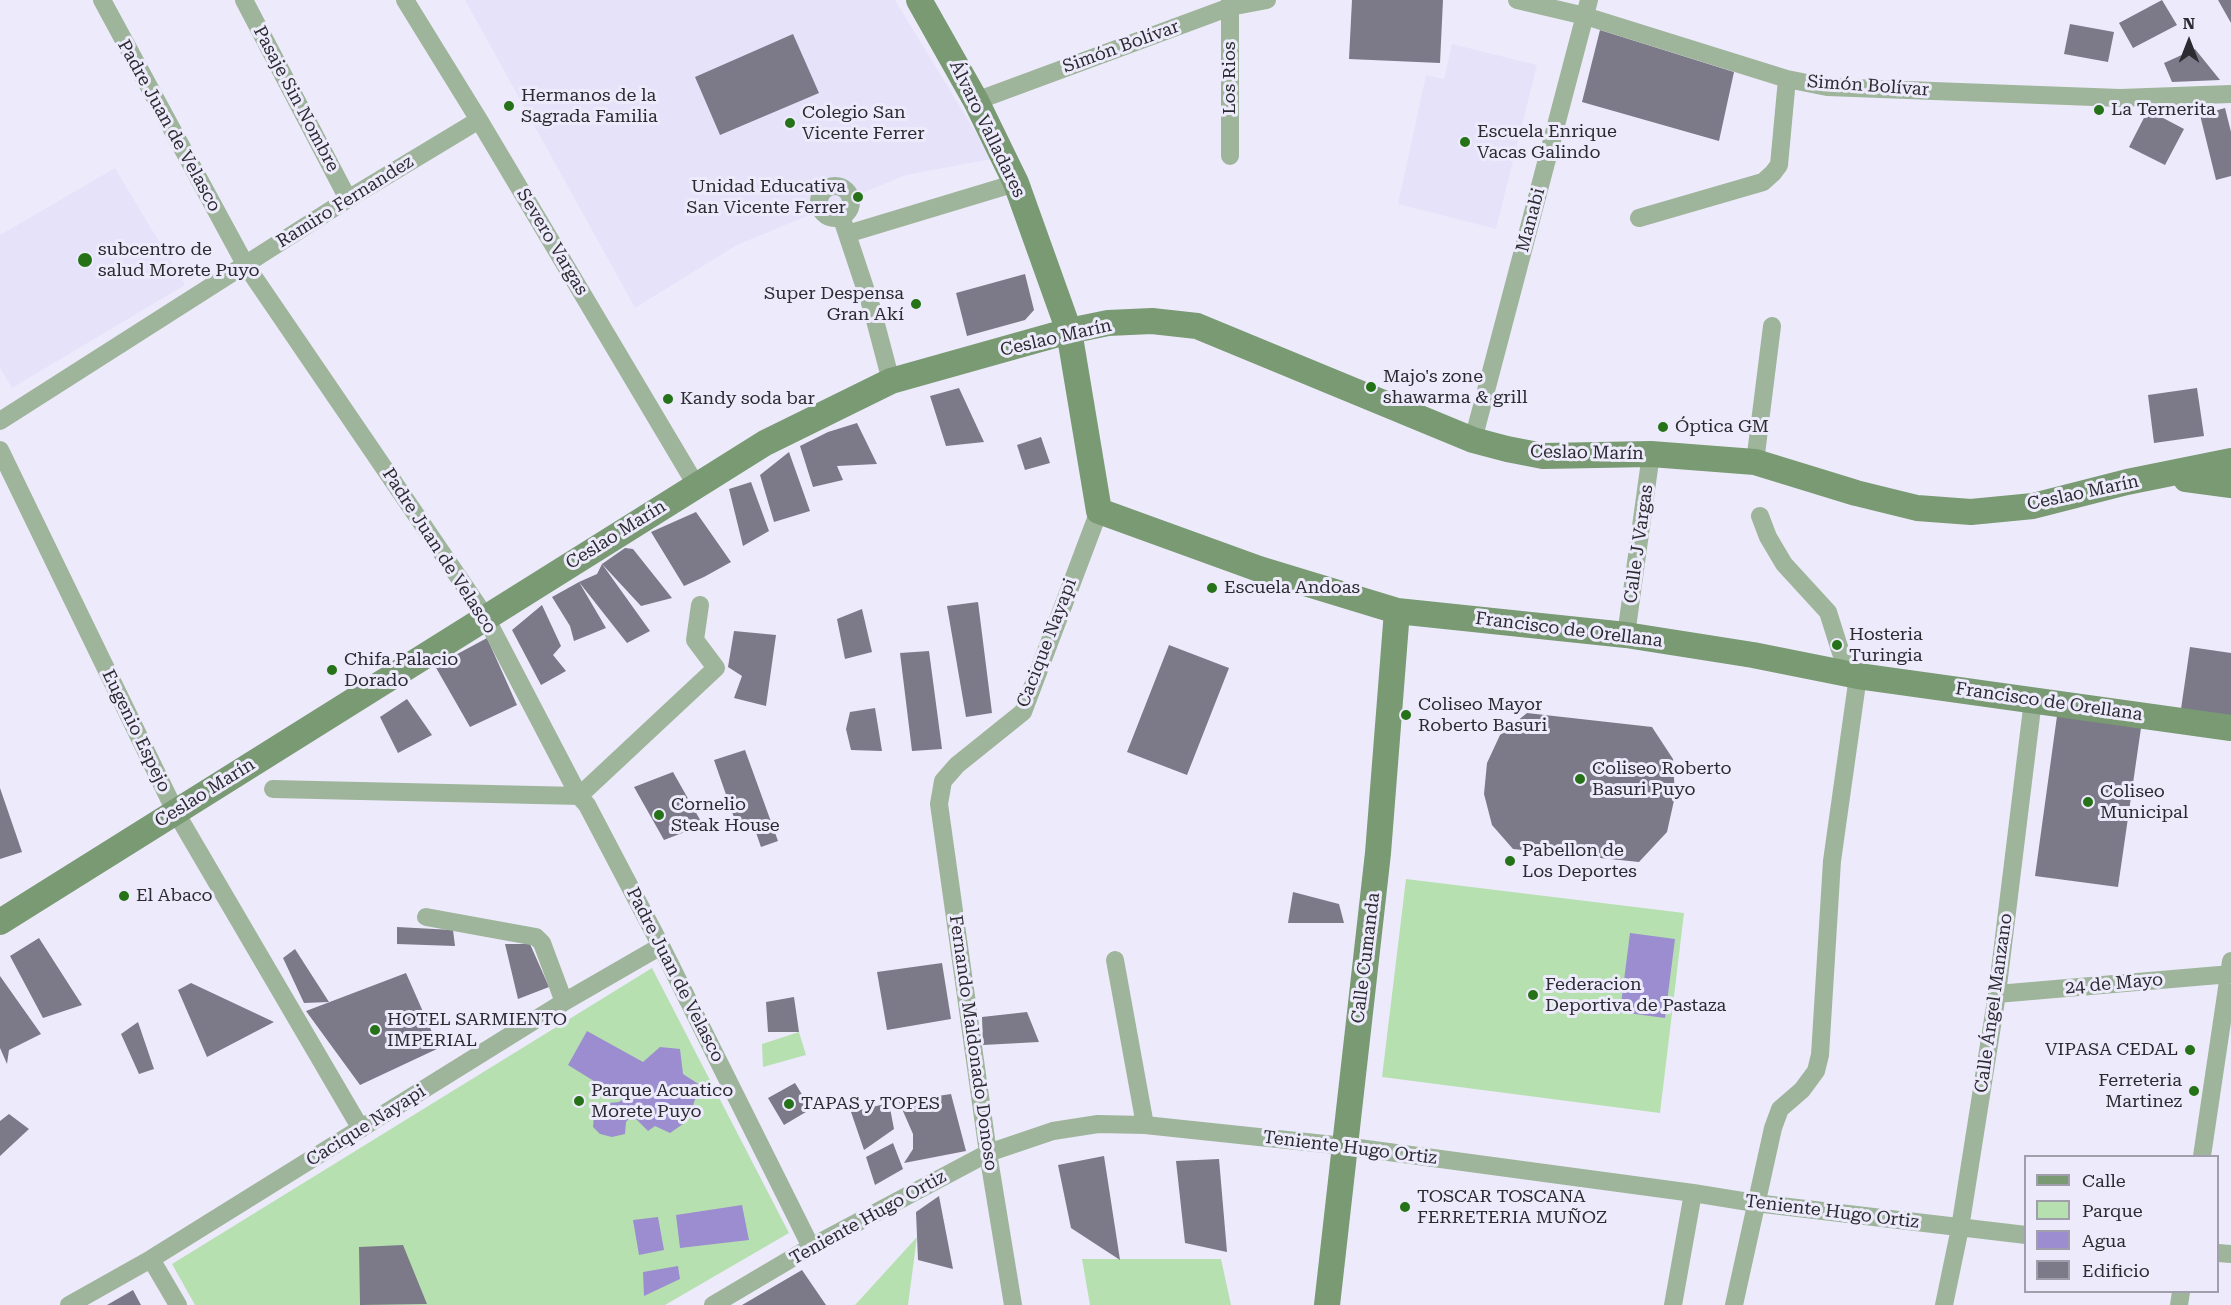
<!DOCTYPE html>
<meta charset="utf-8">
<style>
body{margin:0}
#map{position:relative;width:2231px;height:1305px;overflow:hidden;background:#edebfb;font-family:"Roboto Serif",serif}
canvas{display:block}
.legend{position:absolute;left:2024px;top:1155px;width:195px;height:138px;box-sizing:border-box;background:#edebfb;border:2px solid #a09eaa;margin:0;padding:8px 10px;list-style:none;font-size:18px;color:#2c2b31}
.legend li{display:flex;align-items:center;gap:12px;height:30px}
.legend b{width:30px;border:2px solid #a09eaa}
.north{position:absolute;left:2159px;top:12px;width:60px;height:60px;-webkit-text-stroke:4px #edebfb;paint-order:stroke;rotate:0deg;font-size:16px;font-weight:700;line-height:24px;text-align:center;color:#2c2b31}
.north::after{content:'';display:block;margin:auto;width:21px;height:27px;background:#2c2b31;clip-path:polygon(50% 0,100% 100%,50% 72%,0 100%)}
</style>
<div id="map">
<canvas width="2231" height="1305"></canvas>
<ul class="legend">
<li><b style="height:8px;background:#799a73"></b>Calle</li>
<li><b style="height:16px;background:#b7e0b0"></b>Parque</li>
<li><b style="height:16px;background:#9c8dd0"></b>Agua</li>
<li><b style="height:16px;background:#7c7988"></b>Edificio</li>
</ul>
<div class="north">N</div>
</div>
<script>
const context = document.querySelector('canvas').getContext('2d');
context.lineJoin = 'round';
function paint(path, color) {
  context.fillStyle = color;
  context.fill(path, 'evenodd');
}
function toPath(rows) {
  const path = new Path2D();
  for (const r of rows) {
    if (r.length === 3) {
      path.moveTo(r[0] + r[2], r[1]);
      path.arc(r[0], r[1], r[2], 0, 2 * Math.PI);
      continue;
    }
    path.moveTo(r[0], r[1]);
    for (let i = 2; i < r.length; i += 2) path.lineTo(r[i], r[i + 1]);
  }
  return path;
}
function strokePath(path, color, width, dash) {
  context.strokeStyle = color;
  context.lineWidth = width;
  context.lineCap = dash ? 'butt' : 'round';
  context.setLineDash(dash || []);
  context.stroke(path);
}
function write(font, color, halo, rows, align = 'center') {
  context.font = font + ' "Roboto Serif",serif';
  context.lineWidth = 6;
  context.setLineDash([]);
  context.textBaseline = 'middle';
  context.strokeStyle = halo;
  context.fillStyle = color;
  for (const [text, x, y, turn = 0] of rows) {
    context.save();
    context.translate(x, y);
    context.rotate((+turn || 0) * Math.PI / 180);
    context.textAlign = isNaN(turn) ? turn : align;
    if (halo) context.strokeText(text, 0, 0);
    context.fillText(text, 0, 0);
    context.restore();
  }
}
paint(toPath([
 [465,0,895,0,992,159,906,175,737,245,635,308],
 [1452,44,1537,65,1496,229,1398,204,1426,75,1444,79],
 [115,168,185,285,12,388,0,368,0,235]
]), '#e6e2fa');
paint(toPath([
 [1406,879,1684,913,1660,1113,1382,1077],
 [652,968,789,1233,665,1305,195,1305,172,1264],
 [799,1032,806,1055,763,1067,762,1044],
 [917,1237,908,1305,855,1305],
 [1082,1259,1221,1259,1231,1305,1090,1305]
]), '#b7e0b0');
paint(toPath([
 [1630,933,1675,939,1665,1018,1620,1012],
 [587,1031,643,1062,660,1047,680,1049,683,1074,700,1085,690,1114,683,1124,670,1133,655,1126,648,1131,632,1115,626,1122,625,1134,612,1137,600,1134,593,1127,594,1115,600,1108,609,1103,619,1102,623,1099,568,1065],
 [742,1205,749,1240,680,1248,676,1215],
 [658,1217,664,1250,639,1255,633,1220],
 [678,1266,680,1279,644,1296,643,1272]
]), '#9c8dd0');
paint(toPath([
 [1352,0,1443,0,1440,63,1349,59],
 [2162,0,2177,25,2133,48,2119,23],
 [2218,0,2231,0,2231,23],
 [2070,24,2114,32,2108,62,2064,54],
 [1600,30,1734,72,1719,141,1582,102],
 [793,34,819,93,720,135,695,77],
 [2195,49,2220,80,2172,82,2164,63],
 [2225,108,2231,132,2231,176,2216,180,2200,115],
 [2148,110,2184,129,2165,165,2129,147],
 [1025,274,1034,310,1025,320,967,336,956,293],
 [959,388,984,442,946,446,930,396],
 [2197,388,2204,436,2154,443,2148,395],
 [857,423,877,464,837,466,843,480,813,487,800,446,828,432],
 [1041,437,1050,463,1025,470,1017,445],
 [789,452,810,511,774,522,760,475],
 [751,482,769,531,743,546,729,489],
 [696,512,731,562,704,577,684,586,651,532],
 [625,548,633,549,672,598,641,606,602,564,650,631,627,643,579,582,597,574,602,564],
 [579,582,606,628,574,641,570,626,552,597],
 [978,602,992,713,966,717,947,606],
 [542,605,561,646,553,655,566,671,541,685,512,630],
 [862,609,872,652,845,659,837,619],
 [734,631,776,635,766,706,734,698,742,676,728,667],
 [487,638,517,705,470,727,435,666],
 [1169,645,1229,668,1187,775,1127,752],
 [2190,647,2231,653,2231,719,2181,709],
 [929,651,942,749,912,751,900,653],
 [407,699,432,735,398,753,380,717],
 [875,708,882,751,851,750,846,729,850,712],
 [1527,713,1652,727,1673,759,1675,796,1667,832,1639,862,1513,849,1492,825,1484,794,1487,763,1500,735],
 [2057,716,2141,728,2118,887,2035,876],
 [745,750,778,841,761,847,753,824,739,832,714,760],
 [673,772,703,825,664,840,634,787],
 [0,788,22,852,0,859],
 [1293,892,1339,904,1344,923,1288,923],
 [397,927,453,930,455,946,397,944],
 [39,938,82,1005,43,1018,10,956],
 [505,944,530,944,549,987,518,999],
 [295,949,329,1002,304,1003,283,958],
 [942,963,951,1019,887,1030,877,972],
 [406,973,439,1048,360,1085,306,1011],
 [0,976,41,1034,9,1050,7,1064,0,1048],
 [191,983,274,1022,207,1057,178,990],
 [794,997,799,1032,768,1032,766,1002],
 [1027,1012,1039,1042,983,1045,982,1017],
 [138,1022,154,1069,139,1074,121,1034],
 [795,1083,811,1109,784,1125,768,1098],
 [951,1094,966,1151,904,1163,913,1149,913,1134,899,1102],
 [889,1103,894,1129,864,1150,851,1112],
 [9,1114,29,1129,0,1156,0,1121],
 [893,1143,903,1169,875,1185,866,1157],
 [1104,1156,1120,1260,1071,1228,1058,1165],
 [1219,1159,1227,1252,1185,1243,1176,1161],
 [939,1196,953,1269,918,1260,916,1212],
 [403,1245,427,1304,360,1305,359,1247],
 [802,1270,826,1305,742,1305],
 [133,1290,141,1305,107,1305]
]), '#7c7988');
strokePath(toPath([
 [102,0,245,264,485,616,579,796,587,805,661,946,811,1247],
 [244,0,348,199],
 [405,0,479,120,696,485],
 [1230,0,1230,156],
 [1517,0,1585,16,1787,79,1827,87,2120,98,2231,94],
 [976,101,1230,7,1267,0],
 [835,202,16],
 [841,216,872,309,891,381],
 [1639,218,1763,182,1773,173,1779,165,1787,79],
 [847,234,1016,183],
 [0,421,348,199,479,120],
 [1473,440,1589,0],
 [0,450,175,811,361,1129],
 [1755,462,1772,326],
 [1626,635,1651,454],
 [273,789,579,796,716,668,695,640,700,605],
 [426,917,536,937,542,943,564,1002],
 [1115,960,1145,1125],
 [1997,994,2231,974],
 [2202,1156,2231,961],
 [2218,1253,2231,1254],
 [151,1259,178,1305],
 [69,1305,151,1259,564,1002,661,946],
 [713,1305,811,1247,988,1153,1053,1131,1098,1124,1145,1125,1344,1146,1693,1193,1755,1203,2026,1235],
 [1013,1305,988,1153,939,804,943,781,957,765,1023,712,1099,511],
 [1673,1305,1693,1193],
 [1734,1305,1773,1128,1780,1109,1802,1090,1816,1071,1820,1055,1832,861,1858,676,1841,653,1828,612,1784,564,1768,537,1760,516],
 [1944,1305,1960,1228,1997,994,2033,700],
 [2179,1305,2181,1292]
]), '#9fb59b', 18);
strokePath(toPath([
 [919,0,976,101,1016,183,1069,331,1099,511,1259,569,1397,611,1626,635,1753,655,1858,676,2231,728],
 [2186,479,2231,485],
 [0,922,765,443,891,381,1069,331,1108,323,1152,321,1197,326,1473,440,1507,449,1543,456,1651,454,1755,462,1856,493,1917,508,1971,512,2033,506,2127,482,2231,461],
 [1327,1305,1378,853,1397,611]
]), '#799a73', 26);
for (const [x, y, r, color] of [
 [509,106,6,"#257218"],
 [2099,110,6,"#257218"],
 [790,123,6,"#257218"],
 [1465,142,6,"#257218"],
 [858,197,6,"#257218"],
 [85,260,8,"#257218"],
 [916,304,6,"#257218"],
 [1371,387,6,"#257218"],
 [668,399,6,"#257218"],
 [1663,427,6,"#257218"],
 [1212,588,6,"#257218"],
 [1837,645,6,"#257218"],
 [332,670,6,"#257218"],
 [1406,715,6,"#257218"],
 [1580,779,6,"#257218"],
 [2088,802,6,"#257218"],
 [659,815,6,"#257218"],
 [1510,861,6,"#257218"],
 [124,896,6,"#257218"],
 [1533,995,6,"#257218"],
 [375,1030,6,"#257218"],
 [2190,1050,6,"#257218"],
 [2194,1091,6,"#257218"],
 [579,1101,6,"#257218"],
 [789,1104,6,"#257218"],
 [1405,1207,6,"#257218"]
]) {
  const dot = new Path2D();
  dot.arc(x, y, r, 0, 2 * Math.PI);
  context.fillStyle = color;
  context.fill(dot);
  strokePath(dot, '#edebfb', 2);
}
write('18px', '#2c2b31', '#edebfb', [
 ["Simón Bolívar",1121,47,-20],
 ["Los Rios",1230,78,-90],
 ["Simón Bolívar",1868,86,4],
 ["Pasaje Sin Nombre",296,99,62],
 ["Padre Juan de Velasco",169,126,61],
 ["Álvaro Valladares",987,129,64],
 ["Ramiro Fernandez",345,202,-32],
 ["Manabi",1531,220,-75],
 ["Severo Vargas",552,242,59],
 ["Ceslao Marín",1056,338,-13],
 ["Ceslao Marín",1587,453,1],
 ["Ceslao Marín",2083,493,-12],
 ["Ceslao Marín",616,535,-32],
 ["Calle J Vargas",1639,544,-82],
 ["Padre Juan de Velasco",439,551,57],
 ["Francisco de Orellana",1569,630,7],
 ["Cacique Nayapi",1047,643,-69],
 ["Francisco de Orellana",2049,702,8],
 ["Eugenio Espejo",136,731,64],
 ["Ceslao Marín",205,793,-32],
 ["Calle Cumanda",1366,958,-83],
 ["Padre Juan de Velasco",675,975,63],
 ["24 de Mayo",2114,984,-5],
 ["Calle Ángel Manzano",1994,1003,-82],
 ["Fernando Maldonado Donoso",973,1043,82],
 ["Cacique Nayapi",366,1126,-32],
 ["Teniente Hugo Ortiz",1350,1148,7],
 ["Teniente Hugo Ortiz",1832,1212,7],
 ["Teniente Hugo Ortiz",868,1218,-29]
]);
write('18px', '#2c2b31', '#edebfb', [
 ["Hermanos de la",521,96],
 ["Sagrada Familia",521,117],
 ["La Ternerita",2111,110],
 ["Colegio San",802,113],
 ["Vicente Ferrer",802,134],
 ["Escuela Enrique",1477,132],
 ["Vacas Galindo",1477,153],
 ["Unidad Educativa",846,187,"right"],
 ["San Vicente Ferrer",846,208,"right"],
 ["subcentro de",98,250],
 ["salud Morete Puyo",98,271],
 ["Super Despensa",904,294,"right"],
 ["Gran Akí",904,315,"right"],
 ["Majo's zone",1383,377],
 ["shawarma & grill",1383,398],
 ["Kandy soda bar",680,399],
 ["Óptica GM",1675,427],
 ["Escuela Andoas",1224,588],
 ["Hosteria",1849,635],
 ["Turingia",1849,656],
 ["Chifa Palacio",344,660],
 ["Dorado",344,681],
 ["Coliseo Mayor",1418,705],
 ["Roberto Basuri",1418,726],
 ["Coliseo Roberto",1592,769],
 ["Basuri Puyo",1592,790],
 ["Coliseo",2100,792],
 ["Municipal",2100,813],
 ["Cornelio",671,805],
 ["Steak House",671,826],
 ["Pabellon de",1522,851],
 ["Los Deportes",1522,872],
 ["El Abaco",136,896],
 ["Federacion",1545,985],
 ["Deportiva de Pastaza",1545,1006],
 ["HOTEL SARMIENTO",387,1020],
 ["IMPERIAL",387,1041],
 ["VIPASA CEDAL",2178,1050,"right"],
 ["Ferreteria",2182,1081,"right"],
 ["Martinez",2182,1102,"right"],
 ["Parque Acuatico",591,1091],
 ["Morete Puyo",591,1112],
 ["TAPAS y TOPES",801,1104],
 ["TOSCAR TOSCANA",1417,1197],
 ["FERRETERIA MUÑOZ",1417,1218]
], 'left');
</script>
